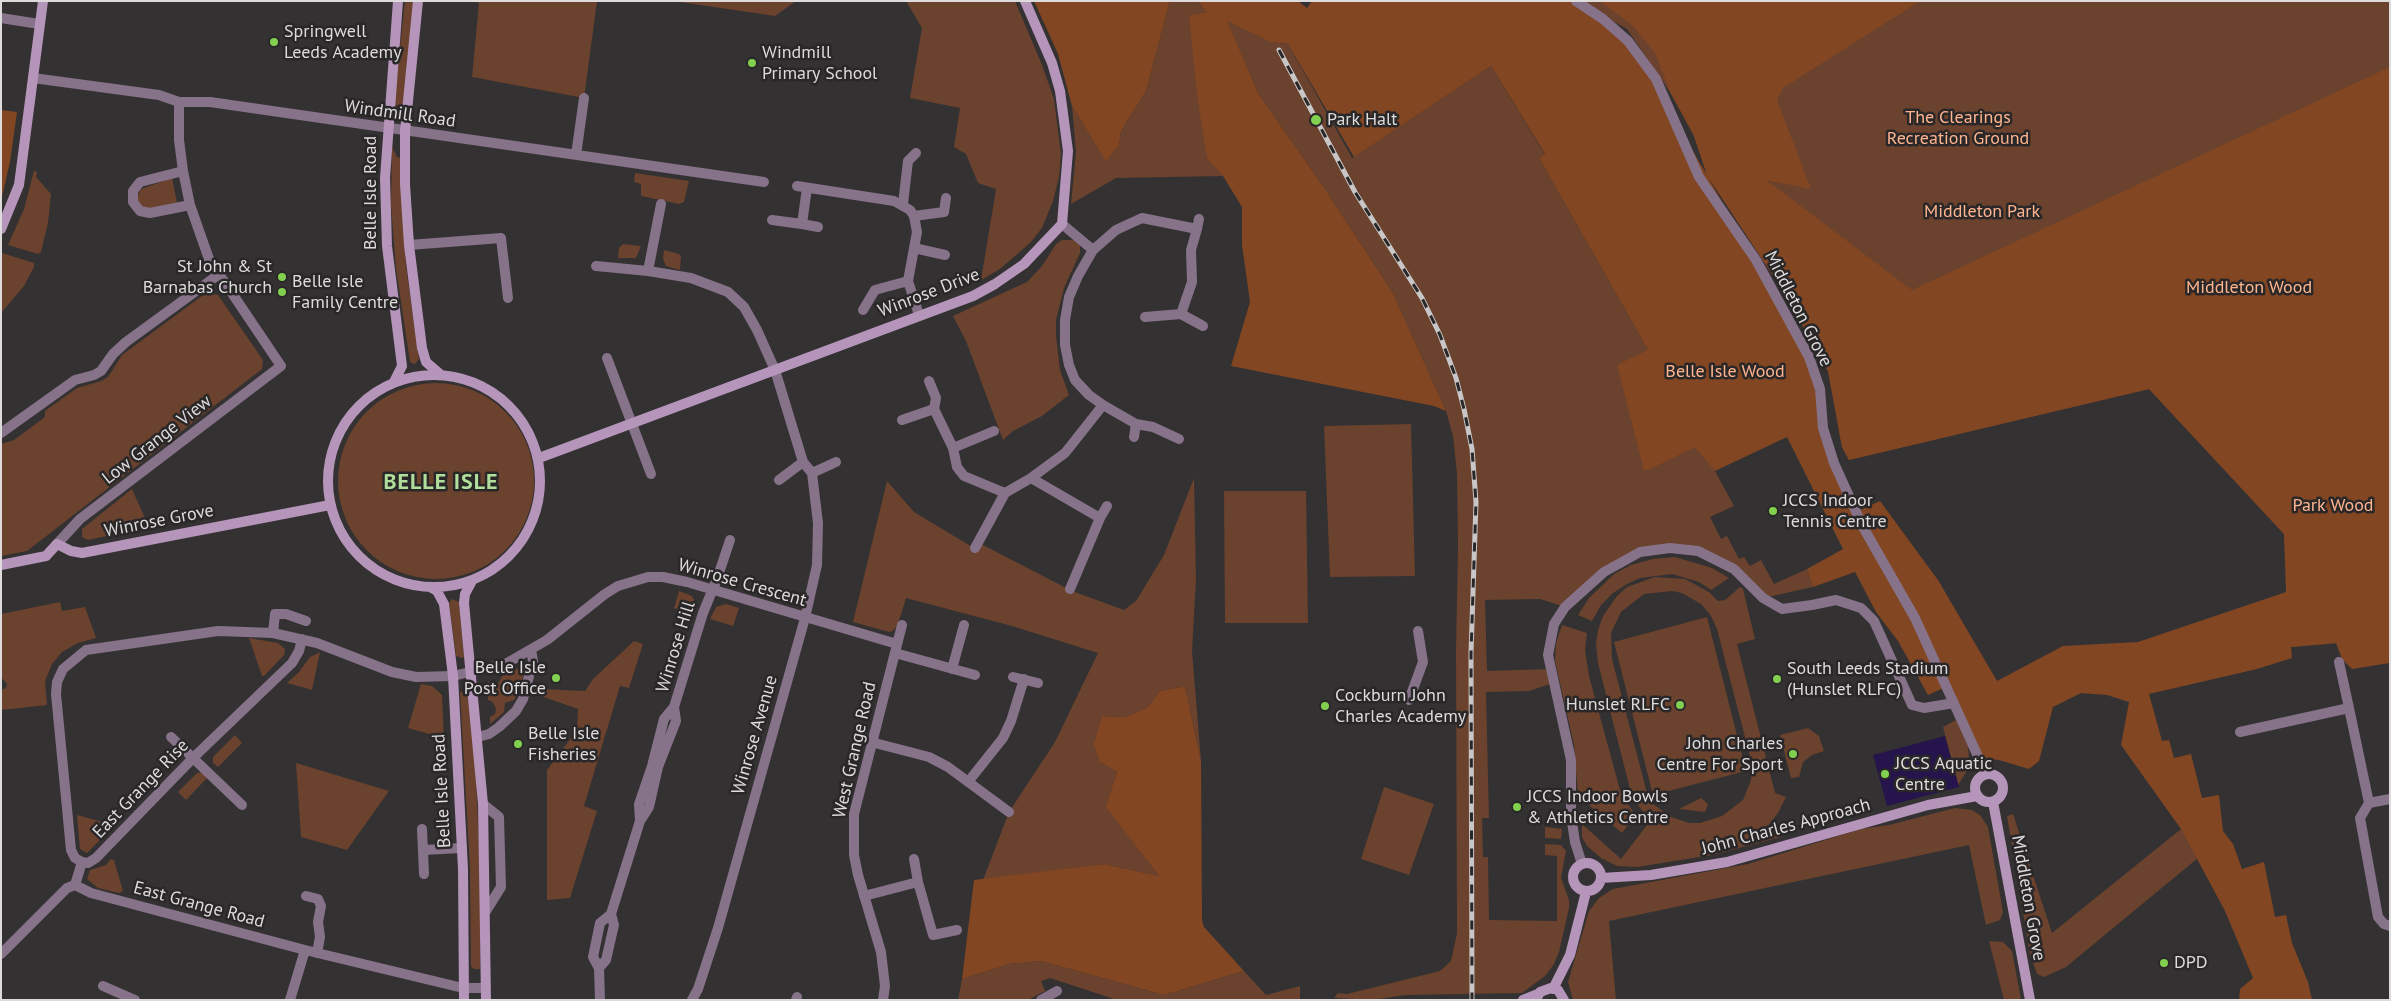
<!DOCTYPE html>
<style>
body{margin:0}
#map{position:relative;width:2391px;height:1001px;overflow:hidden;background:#343132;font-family:"PT Sans",sans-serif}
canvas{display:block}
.frame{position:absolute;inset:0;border:2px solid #dddbdc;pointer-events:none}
</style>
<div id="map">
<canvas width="2391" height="1001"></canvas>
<div class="frame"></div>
</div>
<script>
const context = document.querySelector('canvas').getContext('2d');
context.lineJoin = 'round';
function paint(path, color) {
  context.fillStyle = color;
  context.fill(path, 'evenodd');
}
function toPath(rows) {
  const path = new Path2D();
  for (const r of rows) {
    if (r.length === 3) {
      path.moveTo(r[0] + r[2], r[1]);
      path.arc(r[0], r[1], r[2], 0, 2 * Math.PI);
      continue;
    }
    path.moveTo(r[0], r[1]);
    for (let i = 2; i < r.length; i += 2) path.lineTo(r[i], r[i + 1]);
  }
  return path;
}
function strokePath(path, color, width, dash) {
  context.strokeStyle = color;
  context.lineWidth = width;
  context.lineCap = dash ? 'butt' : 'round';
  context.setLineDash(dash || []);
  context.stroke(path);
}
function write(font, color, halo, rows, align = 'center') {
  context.font = font + ' "PT Sans",sans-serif';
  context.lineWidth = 5;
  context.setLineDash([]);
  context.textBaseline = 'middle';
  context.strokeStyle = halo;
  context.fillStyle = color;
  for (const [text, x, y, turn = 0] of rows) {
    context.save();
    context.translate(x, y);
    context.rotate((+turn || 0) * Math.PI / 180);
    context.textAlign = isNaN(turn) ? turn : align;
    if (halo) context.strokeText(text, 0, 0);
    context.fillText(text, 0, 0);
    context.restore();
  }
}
paint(toPath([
 [405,1,414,1,404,106,394,105],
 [472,1,597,1,584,98,472,77,479,3],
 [673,1,796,1,775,16],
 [906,1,1015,1,1042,65,1054,99,1061,154,1059,177,1053,201,1042,228,1031,242,1000,269,981,280,996,189,978,183,966,154,954,147,960,108,910,98,922,28],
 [1170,1,1198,1,1206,12,1189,15,1207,159,1223,176,1116,178,1071,204,1076,152,1072,106,1106,160,1119,146,1121,131,1146,91],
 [1577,1,2390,1,2390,639,2291,647,2284,534,2149,389,1849,460,1842,447,1828,371,1781,288,1707,175,1693,133,1670,92,1627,29],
 [1226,20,1270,42,1288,44,1352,158,1491,66,1545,155,1539,158,1648,350,1651,469,1696,446,1715,471,1734,506,1710,517,1721,539,1727,536,1739,559,1744,557,1750,566,1761,560,1774,584,1807,569,1813,587,1763,598,1750,583,1698,551,1640,552,1604,572,1565,607,1540,599,1485,600,1487,671,1550,669,1553,683,1529,691,1486,692,1489,818,1482,818,1483,857,1488,857,1489,920,1557,921,1557,856,1545,855,1545,844,1561,845,1566,851,1561,878,1569,900,1569,908,1559,952,1554,964,1545,976,1522,993,1405,995,1372,1000,1334,998,1338,993,1347,994,1440,971,1451,961,1457,933,1456,651,1458,546,1457,474,1453,436,1446,411,1393,293,1325,189,1258,93],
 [392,147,397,157,401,158,406,267,419,359,415,364,410,362,396,268,391,205],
 [34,171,37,172,36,177,51,194,48,223,41,252,38,254,8,245,24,209],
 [635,173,689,181,684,202,679,204,641,196,641,184,634,182],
 [172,178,177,203,150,209,143,207,138,202,138,195,141,189],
 [1062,240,1074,240,1080,245,1080,253,1064,288,1056,320,1056,336,1060,370,1069,395,1042,416,1013,431,1003,440,966,341,953,316,1027,282,1042,266,1056,244],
 [623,244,641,246,636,258,618,258,619,248],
 [664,250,679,254,681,256,680,270,666,266,663,259],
 [2,253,34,263,34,267,24,286,1,313],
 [206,293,218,295,263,360,262,369,27,551,1,556,1,444,14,440,45,417,45,411,77,388,101,381,108,377,122,355],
 [436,481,98],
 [1411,424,1415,576,1330,577,1324,426],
 [1194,478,1196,580,1192,651,1201,761,1185,686,1160,691,1148,707,1126,717,1102,716,1100,762,1117,772,1107,807,1159,876,1104,864,983,880,1009,812,1055,742,1098,653,1012,626,906,598,898,624,893,631,889,632,853,622,887,481,914,512,974,548,981,544,1072,591,1124,610,1136,601,1164,555],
 [132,489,149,527,88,540,82,537,82,529],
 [1224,491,1306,491,1308,623,1225,623],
 [1675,557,1712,568,1729,578,1711,590,1699,582,1672,574,1640,578,1627,584,1613,593,1601,605,1592,621,1578,615,1589,598,1614,574,1631,565,1653,559],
 [1655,577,1685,579,1709,592,1718,601,1725,600,1740,587,1743,589,1755,639,1737,644,1775,793,1786,797,1778,813,1767,827,1771,832,1785,830,1781,837,1712,855,1637,867,1617,866,1601,858,1587,846,1582,837,1582,824,1621,859,1650,821,1632,797,1598,663,1596,644,1598,630,1603,616,1617,596,1627,587],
 [1672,591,1682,593,1701,604,1711,616,1717,629,1752,764,1751,780,1743,800,1722,816,1700,823,1689,823,1671,817,1653,804,1647,793,1612,659,1611,633,1621,612,1644,594],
 [679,591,692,596,694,600,693,614,674,608],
 [452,599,459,602,464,657,462,658,456,656,449,603],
 [60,602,62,611,85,607,96,638,78,643,62,652,52,664,45,681,47,705,1,710,1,690,6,688,7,684,1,677,1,614],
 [726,604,739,608,733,626,710,619,716,607],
 [1707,617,1746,771,1653,795,1614,642],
 [1562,625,1587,633,1585,650,1589,676,1620,790,1626,802,1636,815,1622,833,1578,796,1574,745,1555,661,1556,643],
 [249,638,278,643,285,649,284,655,264,676,262,676],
 [634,641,643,644,629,688,620,686,584,806,597,811,570,898,547,900,547,770,577,730,578,709,538,695,540,689,585,691,593,679],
 [320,652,312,690,287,683,299,672,310,657],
 [526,665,523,679,515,685,518,693,514,700,505,703,504,712,490,724,490,717,495,714,496,709,493,702,488,700,488,681,493,685,498,684,502,676],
 [421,684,432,686,442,695,444,741,433,740,433,735,408,728],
 [460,692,470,693,475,758,480,868,480,969,474,969,471,966,470,868],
 [1956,720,1968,746,1969,758,1968,769,1958,785,1943,727],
 [1808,728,1819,736,1824,751,1812,755,1803,762,1799,777,1791,778,1780,735],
 [235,735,242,743,218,767,213,763,213,757],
 [296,763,389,791,347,850,301,837],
 [202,772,208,777,186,800,178,792,197,773],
 [1384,787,1434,804,1409,875,1361,859],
 [1701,798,1708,804,1705,812,1679,809],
 [1955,808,1972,810,1980,815,1988,827,2003,912,2000,920,1986,925,1969,845,1609,921,1616,1000,1573,1000,1568,982,1589,911,1599,898,1613,889,1748,864,1861,829,1889,825],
 [2013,814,2052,933,2181,829,2198,858,2066,967,2044,977,2037,974,2030,954,2007,816],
 [77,815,110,824,110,830,87,853,80,849],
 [1545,827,1562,829,1561,839,1545,838],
 [111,859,114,860,123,891,119,893,98,888,87,879,90,870,106,865],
 [1989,941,2003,942,2012,951,2021,1000,2004,1000],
 [1041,961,1164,995,1244,971,1266,995,1300,986,1300,1000,1117,1000,1050,978,1041,981,1045,991,1028,1000,958,1000,962,979,1009,964]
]), '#6a422d');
paint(toPath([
 [1034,1,1170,1,1146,91,1121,131,1119,146,1106,161,1072,106,1058,54],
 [1198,1,1298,1,1307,8,1312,1,1576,1,1628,41,1707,175,1694,136,1670,92,1655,53,1632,25,1599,1,1920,1,1783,88,1777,100,1811,189,1766,180,1912,290,2390,67,2390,663,2352,669,2342,659,2336,643,2291,647,2292,658,2257,669,2149,694,2162,741,2169,740,2174,758,2191,754,2202,798,2219,795,2223,831,2233,844,2242,869,2264,862,2275,917,2286,915,2292,943,2308,982,2312,1000,2239,1000,2240,989,2253,978,2225,911,2181,829,2121,745,2129,702,2107,695,2081,693,2053,707,2039,761,2029,769,1999,760,1979,758,1946,687,1928,695,1898,641,1876,612,1855,572,1813,587,1807,569,1843,549,1787,437,1715,471,1695,447,1651,469,1644,470,1617,365,1648,350,1539,158,1545,154,1491,66,1354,157,1288,44,1270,42,1227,21,1258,93,1325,189,1393,293,1446,411,1434,406,1231,366,1250,302,1242,245,1242,207,1223,176,1207,159,1197,94,1189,15,1206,12],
 [1708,177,1781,288,1828,371,1842,447,1849,460,2149,389,2284,534,2286,592,2138,642,2063,646,1997,681,1938,580,1880,501,1856,512,1823,428,1809,357],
 [1,110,17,112,10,162,1,201],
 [1185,686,1201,761,1202,920,1204,927,1244,971,1164,995,1041,961,1009,964,962,979,974,880,1104,864,1159,876,1106,807,1117,772,1100,762,1094,744,1102,716,1126,717,1148,707,1160,691]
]), '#824623');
paint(toPath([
 [1945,736,1959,787,1887,806,1873,755]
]), '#26154c');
strokePath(toPath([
 [1576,1,1603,19,1628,41,1656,79,1699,177,1756,260,1809,357,1820,389,1823,428,1834,463,1863,527,1915,618,1986,774],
 [1,18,39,24],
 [33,78,159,95,179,102,210,102,764,182],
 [576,155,584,98],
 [183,171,140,182,133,191,133,202,140,211,150,213,190,205],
 [797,186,894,201,910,210,914,216,917,232,908,281,919,315],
 [903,204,908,161,916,153],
 [914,216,944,212,946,198],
 [772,220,802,224,807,188],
 [802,224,818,227],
 [1062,224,1093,250],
 [1197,229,1199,219],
 [409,245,501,238,508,298],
 [914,248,945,255],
 [596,266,648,271,691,278,728,292,744,307,757,330,775,370,803,462,812,473,818,523,817,565,805,618,718,928,698,989,692,1000],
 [648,271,661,204],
 [863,310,875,290,908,281],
 [1181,314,1203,326],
 [1145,317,1181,314,1192,282,1191,250,1197,229,1142,218,1116,230,1093,250,1078,276,1069,297,1065,320,1065,345,1069,365,1075,380,1089,395,1103,405,1136,424,1153,427,1179,439],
 [607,358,651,474],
 [929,381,936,398,934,409,953,448,957,467,964,476,1005,493],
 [902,420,934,409],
 [1,433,75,380,94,375,101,371,113,354,126,342,218,275],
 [1134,437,1136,424],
 [953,448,994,431],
 [812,473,836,462],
 [1031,478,1100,518,1070,589],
 [779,480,803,462],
 [1100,518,1107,506],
 [57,544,80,519,281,366,209,259,190,205,183,171,179,140,179,102],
 [975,548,1005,493,1031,478,1065,453,1103,405],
 [273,633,275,614,286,614,306,621],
 [895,653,975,675],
 [2339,662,2349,708],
 [952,669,964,625],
 [1013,677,1038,683],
 [1409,700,1423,662,1418,631],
 [2240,732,2349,708,2369,803],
 [171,737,242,805],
 [478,737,489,734,499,727,516,711,523,699,533,661,531,650],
 [871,742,929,757,948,767,1009,812],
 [968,782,1003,738,1011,721,1024,679],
 [2390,799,2369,803,2360,818,2378,917,2384,924,2390,926],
 [483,804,499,817,501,887,486,911],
 [640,821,639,804,652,766,664,719,674,707],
 [422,829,424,874],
 [423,850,462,848],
 [914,859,918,882],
 [82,862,75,858,71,850,56,694,57,682,63,669,86,650,218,631,273,633,317,643,392,672,416,677,453,676,507,663,547,640,605,594,618,586,648,577,663,577,687,582,897,644],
 [1582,864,1575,842,1571,815,1571,760,1548,655,1554,624,1565,607,1604,572,1640,552,1670,548,1698,551,1734,569,1763,598,1782,609,1812,605,1836,600,1861,608,1874,621,1912,705,1924,708,1954,703],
 [75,885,91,893,305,950,463,988,485,988],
 [306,896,318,899,321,906,318,922,320,937,317,953],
 [864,896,918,882,933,935,957,930],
 [1,954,67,888,75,885,82,862,88,863,96,858,194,757,292,663,299,651,302,639],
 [599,968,606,960,614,925,611,914,640,821,649,807,658,767,676,721,674,707,703,613,717,579,730,540],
 [103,986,135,1000],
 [290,1000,305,950],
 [600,1000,599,968,593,957,600,923,611,914],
 [796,1000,797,997],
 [883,1000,885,986,881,952,858,875,854,855,854,814,902,625],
 [1041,1000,1057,991]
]), '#867289', 10);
strokePath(toPath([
 [418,1,405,131,405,184,409,245,422,348,426,362,440,374],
 [1,229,19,185,43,1],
 [434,481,106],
 [394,382,402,366,387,246,385,178,398,1],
 [539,458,973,296,995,284,1024,264,1062,224,1068,151,1060,91,1052,63,1025,1],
 [1,565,46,556,57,544,71,551,82,553,330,505],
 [472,581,465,594,464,603,483,804,486,1000],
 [430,587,437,591,444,604,453,676,463,869,464,1000],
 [1989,788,14],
 [1993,802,2030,1000],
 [1587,877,14],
 [1601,878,1651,875,1727,862,1928,805,1977,796],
 [1553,989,1570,955,1586,892],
 [1523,1000,1538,994],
 [1536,1000,1540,992,1551,988,1558,990,1564,1000]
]), '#b595ba', 10);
const rail = toPath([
 [1279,50,1355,192,1422,298,1440,335,1456,378,1464,409,1472,449,1476,502,1471,653,1472,1000]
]);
strokePath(rail, '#c8c6c7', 5);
strokePath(rail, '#2a2728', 3, [9]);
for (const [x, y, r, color] of [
 [274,42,5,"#82d04f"],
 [752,63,5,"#82d04f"],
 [1316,120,6,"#82d04f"],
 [282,277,5,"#82d04f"],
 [282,292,5,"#82d04f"],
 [1773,511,5,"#82d04f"],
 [556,678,5,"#82d04f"],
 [1777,679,5,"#82d04f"],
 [1680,705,5,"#82d04f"],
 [1325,706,5,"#82d04f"],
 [518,744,5,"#82d04f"],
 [1793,754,5,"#82d04f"],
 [1885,774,5,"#82d04f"],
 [1517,807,5,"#82d04f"],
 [2164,963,5,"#82d04f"]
]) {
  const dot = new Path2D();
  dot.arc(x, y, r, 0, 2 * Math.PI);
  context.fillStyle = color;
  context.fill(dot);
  strokePath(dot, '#2a2728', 2);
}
write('18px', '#dddbdc', '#2a2728', [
 ["Springwell",284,32],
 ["Leeds Academy",284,53],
 ["Windmill",762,53],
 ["Primary School",762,74],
 ["Park Halt",1327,120],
 ["St John & St",272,267,"right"],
 ["Barnabas Church",272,288,"right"],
 ["Belle Isle",292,282],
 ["Family Centre",292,303],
 ["JCCS Indoor",1783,501],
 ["Tennis Centre",1783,522],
 ["Belle Isle",546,668,"right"],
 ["Post Office",546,689,"right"],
 ["South Leeds Stadium",1787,669],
 ["(Hunslet RLFC)",1787,690],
 ["Cockburn John",1335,696],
 ["Charles Academy",1335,717],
 ["Hunslet RLFC",1670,705,"right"],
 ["Belle Isle",528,734],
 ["Fisheries",528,755],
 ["John Charles",1783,744,"right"],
 ["Centre For Sport",1783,765,"right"],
 ["JCCS Aquatic",1895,764],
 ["Centre",1895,785],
 ["JCCS Indoor Bowls",1527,797],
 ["& Athletics Centre",1527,818],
 ["DPD",2174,963]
], 'left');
write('18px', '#dddbdc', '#2a2728', [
 ["Windmill Road",400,114,8],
 ["Belle Isle Road",371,193,-90],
 ["Winrose Drive",929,293,-21],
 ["Middleton Grove",1798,309,63],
 ["Low Grange View",157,440,-38],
 ["Winrose Grove",159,521,-11],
 ["Winrose Crescent",742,583,16],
 ["Winrose Hill",676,647,-73],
 ["Winrose Avenue",755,735,-74],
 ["West Grange Road",855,750,-77],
 ["East Grange Rise",141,789,-46],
 ["Belle Isle Road",442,791,-93],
 ["John Charles Approach",1786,827,-15],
 ["Middleton Grove",2028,898,80],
 ["East Grange Road",199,905,15]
]);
write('18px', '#ffb58f', '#2a2728', [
 ["The Clearings",1958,118],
 ["Recreation Ground",1958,139],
 ["Middleton Park",1982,212],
 ["Middleton Wood",2249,288],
 ["Belle Isle Wood",1725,372],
 ["Park Wood",2333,506]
]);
context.letterSpacing = '1px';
write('bold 22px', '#b2de9b', '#2a2728', [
 ["BELLE ISLE",441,483]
]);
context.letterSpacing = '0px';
</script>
